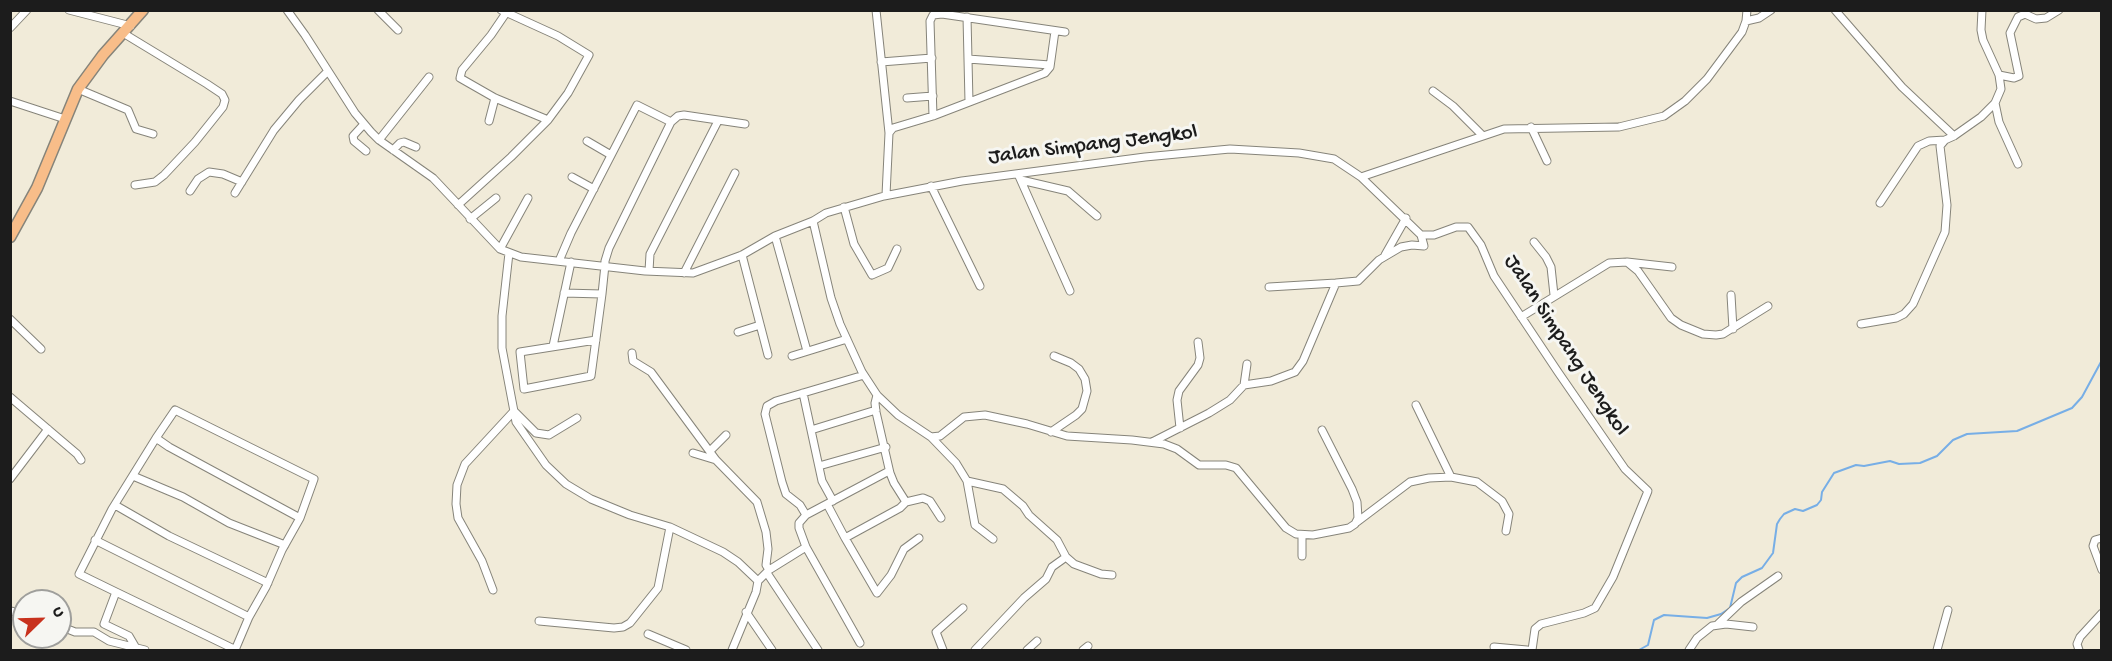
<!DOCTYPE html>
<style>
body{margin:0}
#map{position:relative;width:2112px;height:661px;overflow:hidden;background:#f1ebd9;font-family:"Gochi Hand",sans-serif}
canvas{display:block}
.frame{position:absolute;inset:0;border:12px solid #1c1c1c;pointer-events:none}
.north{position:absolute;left:12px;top:589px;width:60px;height:60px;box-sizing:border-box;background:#f6f6f2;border:2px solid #9f9f9c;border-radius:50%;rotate:67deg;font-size:16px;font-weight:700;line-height:24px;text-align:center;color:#1c1c1c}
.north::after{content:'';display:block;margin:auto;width:21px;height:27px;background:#c8321e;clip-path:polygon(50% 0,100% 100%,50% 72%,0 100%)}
</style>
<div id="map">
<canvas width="2112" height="661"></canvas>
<div class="frame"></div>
<div class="north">U</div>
</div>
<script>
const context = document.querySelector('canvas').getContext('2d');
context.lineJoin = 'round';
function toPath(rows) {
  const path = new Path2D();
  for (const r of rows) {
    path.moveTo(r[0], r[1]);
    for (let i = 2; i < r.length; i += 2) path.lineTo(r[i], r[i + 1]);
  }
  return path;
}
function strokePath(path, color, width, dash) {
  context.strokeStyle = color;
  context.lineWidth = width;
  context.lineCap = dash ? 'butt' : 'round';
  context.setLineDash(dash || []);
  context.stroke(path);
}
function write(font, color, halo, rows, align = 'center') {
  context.font = font + ' "Gochi Hand",sans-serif';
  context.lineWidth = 6;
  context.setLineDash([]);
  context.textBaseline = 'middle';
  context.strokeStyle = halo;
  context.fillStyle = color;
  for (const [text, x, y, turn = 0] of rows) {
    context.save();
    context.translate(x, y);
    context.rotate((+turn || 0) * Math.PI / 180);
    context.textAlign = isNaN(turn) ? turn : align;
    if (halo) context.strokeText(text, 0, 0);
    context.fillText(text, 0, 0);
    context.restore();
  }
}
strokePath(toPath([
 [1639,650,1648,645,1654,620,1664,615,1707,618,1721,614,1730,608,1736,583,1742,577,1762,568,1773,553,1777,524,1780,519,1784,514,1795,509,1803,511,1817,505,1821,500,1822,492,1834,473,1856,465,1864,466,1890,461,1899,464,1920,463,1937,456,1953,440,1967,434,2017,431,2072,408,2082,397,2102,360]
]), '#77aee6', 2);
const minor = toPath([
 [69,10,131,26],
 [287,10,305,35,355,113,371,132,379,140,433,178,500,249,521,257,645,271,693,273,742,255,775,236,813,221,826,213,884,196,962,181,1145,157,1230,149,1299,153,1334,159,1361,177,1421,235,1424,246,1412,245,1401,247,1379,260,1358,281,1336,283,1303,361,1295,372,1271,381,1244,385,1230,400,1209,413,1152,442],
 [378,10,398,30],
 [876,10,889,133],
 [1835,10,1902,87,1954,136],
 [506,13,491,35,462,70,460,78,495,98,548,120],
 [967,17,969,102],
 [1746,21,1759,18,1771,10],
 [10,28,27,10],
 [123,33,207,84,222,94,225,100,223,107,195,142,164,175,155,182,135,185],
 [968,59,1050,65],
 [881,62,932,58],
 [1999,75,2014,78,2019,76,2010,33,2018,17,2025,14,2036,19,2046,18,2059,10],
 [78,89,128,110,136,129,153,134],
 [1433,91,1453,106,1482,135],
 [907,98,933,96],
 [10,101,65,119],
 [1995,103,1999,122,2018,164],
 [933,116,930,21,933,15,942,14,1065,32],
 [489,121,495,98],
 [671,122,678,116,684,115,745,124],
 [364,124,353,136,354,141,366,151],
 [1531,127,1547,161],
 [379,140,429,77],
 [587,141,611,155],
 [393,150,400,143,404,142,416,147],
 [1018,174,1070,291],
 [572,177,594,189],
 [1361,177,1504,129,1619,127,1664,116,1685,101,1707,79,1742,32,1746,21,1747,10],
 [1021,180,1068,191,1097,216],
 [931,186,980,286],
 [190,191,198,179,209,172,223,174,242,182],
 [235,193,274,130,299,100,328,71],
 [886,195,889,133,893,128,933,116,1045,73,1050,67,1055,31],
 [1880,203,1918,146,1929,141,1945,140],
 [458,205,511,157,548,120,568,93,589,55,558,36,501,10],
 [844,207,854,244,872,275,888,268,897,249],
 [470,219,496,198],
 [813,221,831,298,840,324,862,372,877,395,898,415,931,437,940,436,964,417,985,415,1027,424,1067,436,1132,440,1164,444,1177,449,1199,465,1226,465,1236,468,1286,528,1296,534,1313,535,1349,528,1355,524,1358,518,1357,502,1352,489,1322,430],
 [1421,235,1434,235,1456,227,1468,227,1481,245,1494,276,1558,372,1625,469,1648,491,1613,577,1595,608,1584,613,1541,624,1535,629,1532,650],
 [775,236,807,351],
 [1534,242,1546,257,1551,267,1554,295],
 [500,249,528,198],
 [509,253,502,316,502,348,516,422,546,465,566,484,591,499,630,515,670,527,723,552,738,562,758,581],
 [742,255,768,355],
 [1385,255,1406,218],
 [559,261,571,233,637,105,671,122,609,248,605,261,605,265,602,294,591,376,524,389,520,352,596,340],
 [1627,262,1672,267],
 [649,271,650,254,718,121],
 [684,273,735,173],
 [1269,287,1336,283],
 [564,293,602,294],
 [1731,295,1733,329],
 [1521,317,1609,263,1627,262,1638,271,1671,318,1681,325,1703,334,1716,335,1723,334,1768,306],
 [10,319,41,349],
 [1861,324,1896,318,1904,314,1913,304,1945,232,1947,205,1940,146,1945,140,1954,136,1981,117,1995,103,2001,89,1999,75,1983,40,1981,30,1982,10],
 [738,332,760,325],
 [553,346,571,262],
 [632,353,633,361,651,372,716,460,757,502,766,532,768,549,766,565,769,570],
 [792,356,847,339],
 [1244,385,1247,364],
 [803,393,822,481,833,501],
 [877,395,875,403,876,412,890,473,894,483,906,502,923,498,930,501,941,518],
 [10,397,77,454,81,460],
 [1416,405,1451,477],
 [514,411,536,433,549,435,577,418],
 [1180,428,1177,400,1179,391,1198,365,1200,358,1198,342],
 [811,430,876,410],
 [1051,432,1076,415,1082,409,1087,391,1085,379,1079,369,1071,363,1054,356],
 [931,437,956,463,967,481,1003,489,1023,506,1029,515,1057,540,1066,557,1074,564,1101,574,1112,575],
 [710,451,726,435],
 [693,453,716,460],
 [819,466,886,447],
 [133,476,183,497,229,523,285,545],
 [10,479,48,429],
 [967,481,975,525,993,539],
 [827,504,845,538,900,508,906,502],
 [115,505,169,536,268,583],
 [806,515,800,505,786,494,782,482,765,414,767,406,776,401,864,375],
 [1357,522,1410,482,1429,478,1451,477,1477,482,1502,501,1509,514,1506,531],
 [845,538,877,593,891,575,904,549,919,538],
 [2102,538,2095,540,2093,546,2102,570],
 [95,540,249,617],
 [1302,556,1302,535],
 [767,573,818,650],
 [493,590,482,561,458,518,456,504,457,485,465,464,514,411],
 [116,592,236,650],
 [10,611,24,613],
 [746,612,772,650],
 [539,621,614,628,623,627,630,623,658,588,670,527],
 [1718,624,1741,602,1778,576],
 [60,626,75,632,94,632,109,641,145,650],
 [648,634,686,650],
 [860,643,806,547,799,528,799,523,806,515,889,471],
 [1494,647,1527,650],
 [136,648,129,636,104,624,116,592,79,574,112,509,156,438],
 [235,650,249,617,266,587,282,550,300,518,314,479,175,410,156,438,169,447,300,518],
 [732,650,756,592,758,581,769,570,806,547],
 [943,650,936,632,963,608],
 [975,650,1024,598,1046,579,1052,567,1066,557],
 [1027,650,1037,641],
 [1083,650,1088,646],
 [1689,650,1697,638,1712,626,1726,624,1753,627],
 [1937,650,1948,610],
 [2079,650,2077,644,2080,637,2102,613]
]);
const primary = toPath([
 [10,237,37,188,78,89,103,55,143,10]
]);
strokePath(minor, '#86847a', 9);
strokePath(primary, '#86847a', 13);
strokePath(minor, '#fff', 7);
strokePath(primary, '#f8bd89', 10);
write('22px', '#1c1c1c', '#f6f6f2', [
 ["Jalan Simpang Jengkol",1093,146,-7],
 ["Jalan Simpang Jengkol",1565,346,57]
]);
</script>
